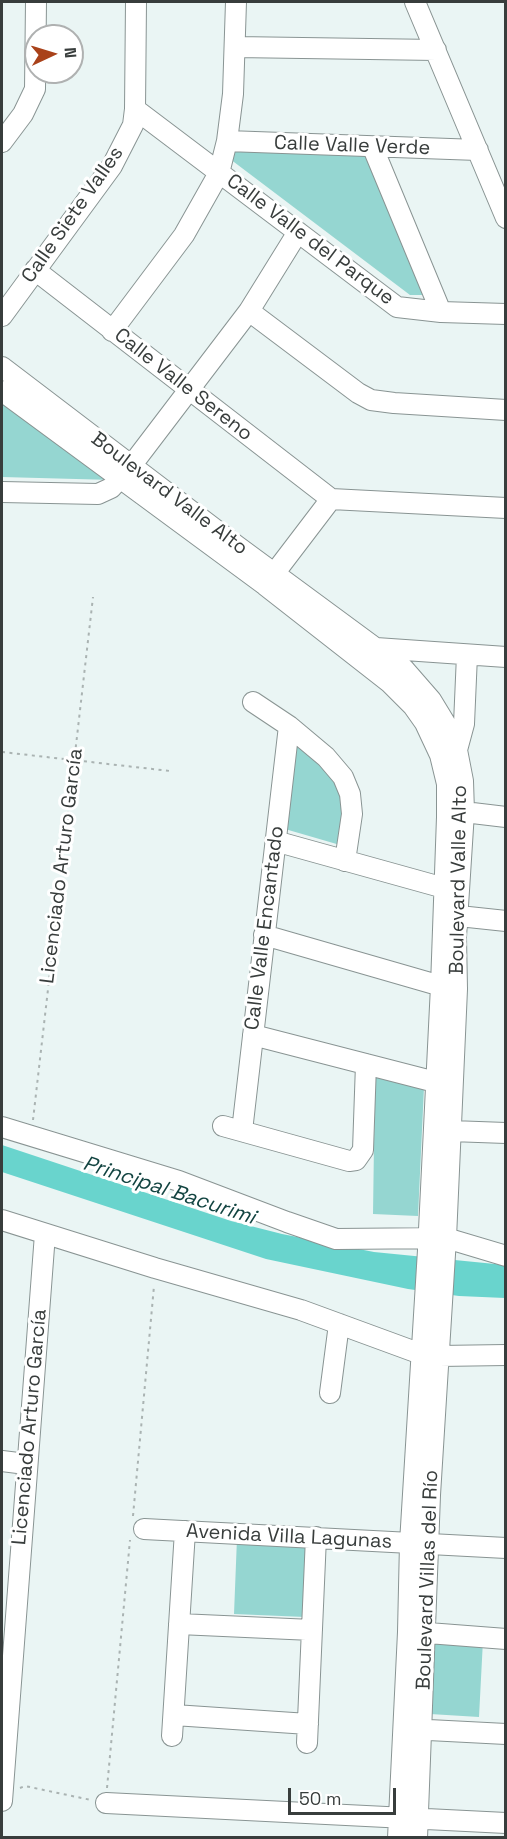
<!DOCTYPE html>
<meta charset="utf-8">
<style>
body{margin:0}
#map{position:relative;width:507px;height:1839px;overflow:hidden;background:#eaf5f4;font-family:"Space Grotesk",sans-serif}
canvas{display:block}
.frame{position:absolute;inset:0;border:3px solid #383d3c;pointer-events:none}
.north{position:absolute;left:24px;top:24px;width:60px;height:60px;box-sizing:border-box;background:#fff;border:2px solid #afb1b1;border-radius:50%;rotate:86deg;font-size:16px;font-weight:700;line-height:24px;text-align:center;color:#383d3c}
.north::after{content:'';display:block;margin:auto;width:21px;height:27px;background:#a9421a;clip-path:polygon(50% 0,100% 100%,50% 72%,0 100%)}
.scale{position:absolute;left:288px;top:1788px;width:108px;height:27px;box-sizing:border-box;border:3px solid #383d3c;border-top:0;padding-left:8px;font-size:18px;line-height:21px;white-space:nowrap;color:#383d3c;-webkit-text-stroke:4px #fff;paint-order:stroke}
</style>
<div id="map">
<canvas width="507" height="1839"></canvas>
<div class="frame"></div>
<div class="north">N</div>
<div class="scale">50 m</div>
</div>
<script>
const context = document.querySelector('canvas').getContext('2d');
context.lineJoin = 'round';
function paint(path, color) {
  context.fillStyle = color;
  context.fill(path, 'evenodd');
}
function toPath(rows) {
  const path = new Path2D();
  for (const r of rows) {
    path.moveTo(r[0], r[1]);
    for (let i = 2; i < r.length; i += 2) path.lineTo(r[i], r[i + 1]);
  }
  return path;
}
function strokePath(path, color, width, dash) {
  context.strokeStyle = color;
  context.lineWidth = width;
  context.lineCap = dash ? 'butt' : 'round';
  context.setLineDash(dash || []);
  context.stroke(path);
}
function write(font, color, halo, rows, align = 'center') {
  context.font = font + ' "Space Grotesk",sans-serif';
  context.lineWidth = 6;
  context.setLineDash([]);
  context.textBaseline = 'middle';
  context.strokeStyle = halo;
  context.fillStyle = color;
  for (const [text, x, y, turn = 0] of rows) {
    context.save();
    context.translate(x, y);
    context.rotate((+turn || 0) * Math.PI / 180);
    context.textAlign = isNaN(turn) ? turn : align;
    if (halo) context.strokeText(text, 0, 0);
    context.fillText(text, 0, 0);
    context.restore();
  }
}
paint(toPath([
 [234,143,365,146,425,295,410,295,230,159],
 [2,397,113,480,2,477],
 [296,738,337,783,343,812,340,845,285,829],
 [375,1073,424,1087,418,1216,373,1214],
 [237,1538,308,1541,305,1617,234,1614],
 [434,1638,483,1640,479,1717,430,1714]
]), '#95d6d1');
paint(toPath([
 [2,1145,231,1221,282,1234,374,1252,505,1265,505,1298,459,1296,408,1289,266,1259,2,1172]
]), '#69d4cd');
const minor = toPath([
 [415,2,506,218],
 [236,47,436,50],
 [135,109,397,307,441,312,506,314],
 [227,141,478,150],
 [2,142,23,114,35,89,36,2],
 [373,148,441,312],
 [35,270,331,499,506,508],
 [249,311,358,393,371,400,394,403,506,410],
 [2,316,112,166,133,125,135,109,136,2],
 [112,331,184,235,219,173,227,141,233,94,236,2],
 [2,367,237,546,404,669,431,700,445,723,457,750,463,781,464,812,456,937,457,989,446,1238,430,1495,417,1838],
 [2,391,265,585,389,682,413,706,425,723,440,755,447,784,447,817,441,986,428,1250,410,1543,408,1632,398,1838],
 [2,492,98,494,111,488,131,466,249,311,298,232],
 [267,583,331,499],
 [376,648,506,657],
 [253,702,289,726,326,757,343,777,350,794,352,814,345,861],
 [457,750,464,724,467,655],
 [464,812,506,817],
 [275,841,455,891],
 [459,916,506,921],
 [264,935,441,986],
 [253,1035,447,1085],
 [223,1126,349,1161,356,1160,363,1150,366,1064],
 [2,1127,179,1181,287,1222,336,1239,446,1238,506,1256],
 [242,1131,289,726],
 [451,1131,506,1133],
 [2,1220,155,1268,301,1310,421,1354,439,1356,506,1355],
 [330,1393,339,1324],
 [2,1461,26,1464],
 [144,1529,506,1548],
 [179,1624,312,1630],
 [415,1632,506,1639],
 [174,1715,308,1724],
 [409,1729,506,1734],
 [172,1736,185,1531],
 [307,1743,316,1537],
 [2,1801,45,1234],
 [106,1803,506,1823]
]);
strokePath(minor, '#899493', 22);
strokePath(toPath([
 [2,752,170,771],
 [33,1120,93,597],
 [133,1516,154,1286],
 [20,1788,25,1786,91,1800],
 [107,1788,130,1540]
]), '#aab3b2', 2, [3, 4.5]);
strokePath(minor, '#fff', 20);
write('20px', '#383d3c', '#fff', [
 ["Calle Valle Verde",352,146,2],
 ["Calle Siete Valles",73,215,-55],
 ["Calle Valle del Parque",310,240,37],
 ["Calle Valle Sereno",183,385,38],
 ["Boulevard Valle Alto",169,494,37],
 ["Licenciado Arturo García",62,866,-83],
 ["Boulevard Valle Alto",459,880,-89],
 ["Calle Valle Encantado",265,928,-83],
 ["Licenciado Arturo García",30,1427,-85],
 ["Avenida Villa Lagunas",289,1537,3],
 ["Boulevard Villas del Río",428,1580,-88]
]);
write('italic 21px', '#124441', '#fff', [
 ["Principal Bacurimi",169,1191,18]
]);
</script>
